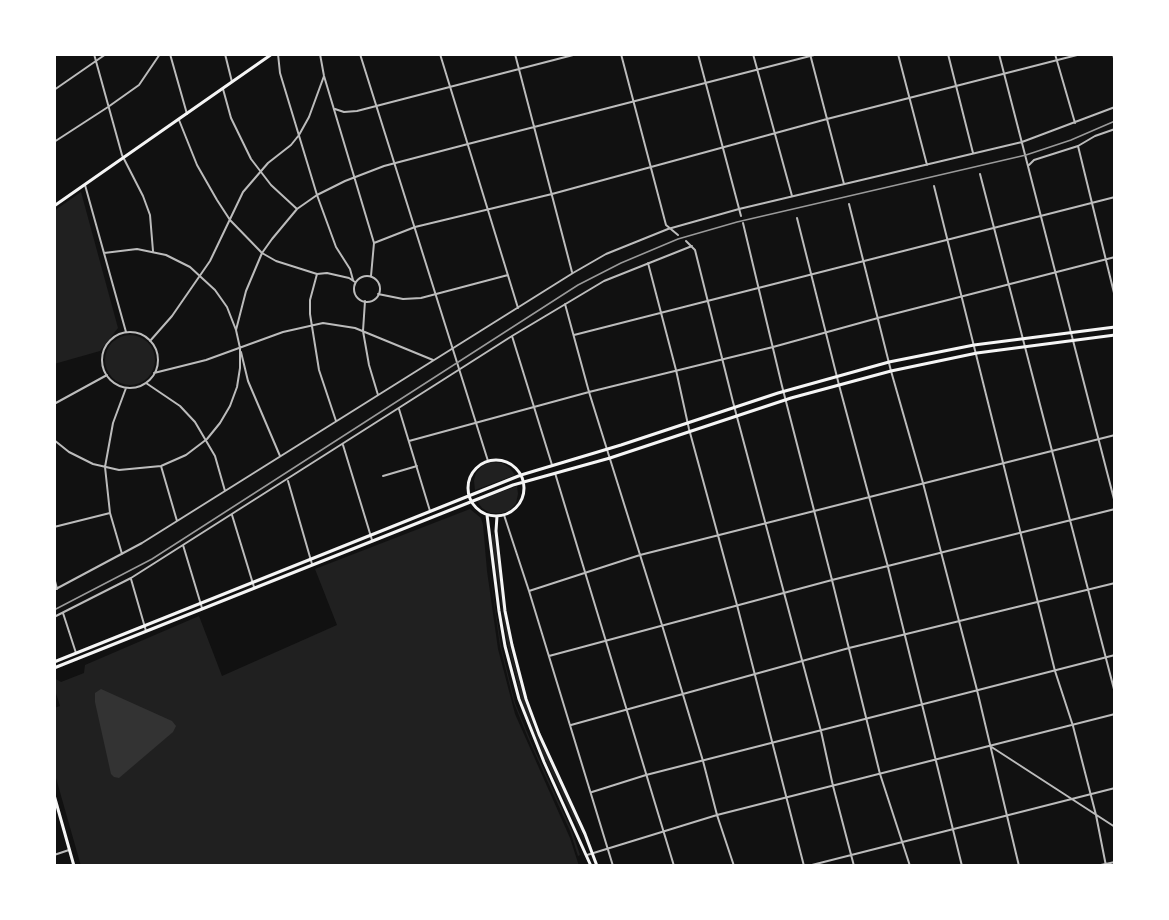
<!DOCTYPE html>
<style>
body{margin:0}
#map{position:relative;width:1169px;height:920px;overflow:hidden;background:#111;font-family:Rubik,sans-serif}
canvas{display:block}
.frame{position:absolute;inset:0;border:56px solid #fff;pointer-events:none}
</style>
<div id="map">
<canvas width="1169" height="920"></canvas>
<div class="frame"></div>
</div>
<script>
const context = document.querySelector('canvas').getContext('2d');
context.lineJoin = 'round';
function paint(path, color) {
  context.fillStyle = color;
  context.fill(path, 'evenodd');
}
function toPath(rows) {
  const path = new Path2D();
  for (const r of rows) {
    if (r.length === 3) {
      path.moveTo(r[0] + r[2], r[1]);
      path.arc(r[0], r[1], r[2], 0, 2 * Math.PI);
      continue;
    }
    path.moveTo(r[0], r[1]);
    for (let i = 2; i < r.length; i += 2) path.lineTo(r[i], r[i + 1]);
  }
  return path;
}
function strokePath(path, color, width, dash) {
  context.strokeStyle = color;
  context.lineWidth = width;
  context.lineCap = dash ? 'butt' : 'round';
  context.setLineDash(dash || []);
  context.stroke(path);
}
paint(toPath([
 [81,192,118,328,100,351,54,364,54,211],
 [130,360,25],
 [490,462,502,463,510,468,515,475,475,490,474,481,476,473,482,466],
 [517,486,518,494,516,503,510,510,502,513,490,513,482,508,477,501],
 [470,509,481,518,483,525,487,571,498,649,515,714,570,838,579,866,81,866,54,771,54,708,60,706,54,687,54,678,61,682,84,673,85,665,199,616,222,676,337,625,315,569],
 [494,534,511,651,523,694,535,730,575,816,587,846,544,757,523,705,507,642,492,541,492,535],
 [488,560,501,646,515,703,532,744,572,831,580,855,578,856,570,831,528,738,514,703,500,646]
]), '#202020');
paint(toPath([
 [101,689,172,721,176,726,173,732,119,778,114,777,111,774,95,702,95,693]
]), '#333');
strokePath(toPath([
 [94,54,122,155,143,196,150,215,153,251],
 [170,54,187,114],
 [225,54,232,82],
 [278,54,280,73,317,195,336,247,350,269,353,280],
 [320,54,324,76,374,243,371,276],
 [440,54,518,308],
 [515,54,572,272],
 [621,54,666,225,678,235],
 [698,54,741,216],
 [753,54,792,196],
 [810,54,844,184],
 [898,54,927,165],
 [948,54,973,153],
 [999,54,1115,503],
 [1055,54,1075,123],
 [223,89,231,118,251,159,271,185,297,209],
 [54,90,106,54],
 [335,109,344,112,357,111,577,54],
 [179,120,197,165,217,200,230,220,262,253,276,261,317,274,327,273,349,278,355,282],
 [54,142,108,107,139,85,160,54],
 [1078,146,1115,297],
 [1029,165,1034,160,1078,146,1095,136,1115,129],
 [980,174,1115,693],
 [85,185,126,332],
 [934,186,1055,671,1073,726,1096,815,1106,866],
 [849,204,891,371,923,483,977,690,1019,866],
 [797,218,839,385,888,567,962,866],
 [743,223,782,386,832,580,880,774,910,866],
 [686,241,695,250,733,402,821,731,833,786,854,866],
 [374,243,415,227,552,194,827,119,1081,54],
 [648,263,676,370,689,429,737,605,804,866],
 [317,274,310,300,310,314,319,370,336,421],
 [367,289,13],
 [378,294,403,299,421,298,508,275],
 [365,301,363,331,369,365,378,395],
 [565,304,589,392,662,625,703,761,717,815,734,866],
 [236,330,246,291,262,253,272,239,297,209,317,195,345,181,384,166,468,144,818,54],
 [130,360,28],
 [574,335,1115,197],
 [512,336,552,465],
 [150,341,172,316,210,261,243,192,268,163,291,145,299,135,309,117,324,76],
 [241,352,248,381,280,456],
 [154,373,206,360,283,332,323,323,355,328,433,360],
 [146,383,180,406,195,422,215,456,225,491],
 [54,404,107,375],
 [399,409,430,511],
 [54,440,69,452,93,464,119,470,161,466,186,455,207,439,220,423,230,406,237,387,240,368,240,348,236,330,227,307,215,290,190,267,166,255,137,249,104,253],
 [409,441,589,392,773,347,878,318,1115,257],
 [343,445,372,540],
 [161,466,177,521],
 [555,473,674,866],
 [383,476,417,466],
 [288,481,312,564],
 [232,515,254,587],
 [504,515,529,591,613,866],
 [54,527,110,513],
 [183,545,202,608],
 [122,554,110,513,105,467,113,423,126,388],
 [54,577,57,589],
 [131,579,146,631],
 [54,590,142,543,573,273,606,254,668,229,739,209,1022,142,1115,107],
 [529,591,640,555,1115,435],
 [63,613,76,653],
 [54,617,131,578,512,336,604,281,692,246],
 [549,656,832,580,1115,509],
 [571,725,849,648,1115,583],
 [990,746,1115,827],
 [592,792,646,775,1115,655],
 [54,855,69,850],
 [587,855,717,815,1115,714],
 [808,866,1115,788],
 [1096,866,1115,862]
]), '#bcbcbc', 2);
strokePath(toPath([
 [360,54,488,461],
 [1113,54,1115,62]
]), '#bcbcbc', 2);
strokePath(toPath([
 [496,488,28],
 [487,515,499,611,505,646,519,699,544,762,591,866],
 [497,516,496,531,505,611,512,645,526,699,539,734,585,834,597,866],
 [54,662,521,475,621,445,778,393,889,362,974,345,1115,327],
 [54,668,513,485,610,458,791,398,891,371,977,353,1115,335]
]), '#f5f5f5', 3);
strokePath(toPath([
 [54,206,272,54],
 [54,795,74,866]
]), '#f5f5f5', 3);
strokePath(toPath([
 [54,610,152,559,578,285,621,263,678,239,737,222,1026,155,1071,140,1115,121]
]), '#9a9a9a', 1.5);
</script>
